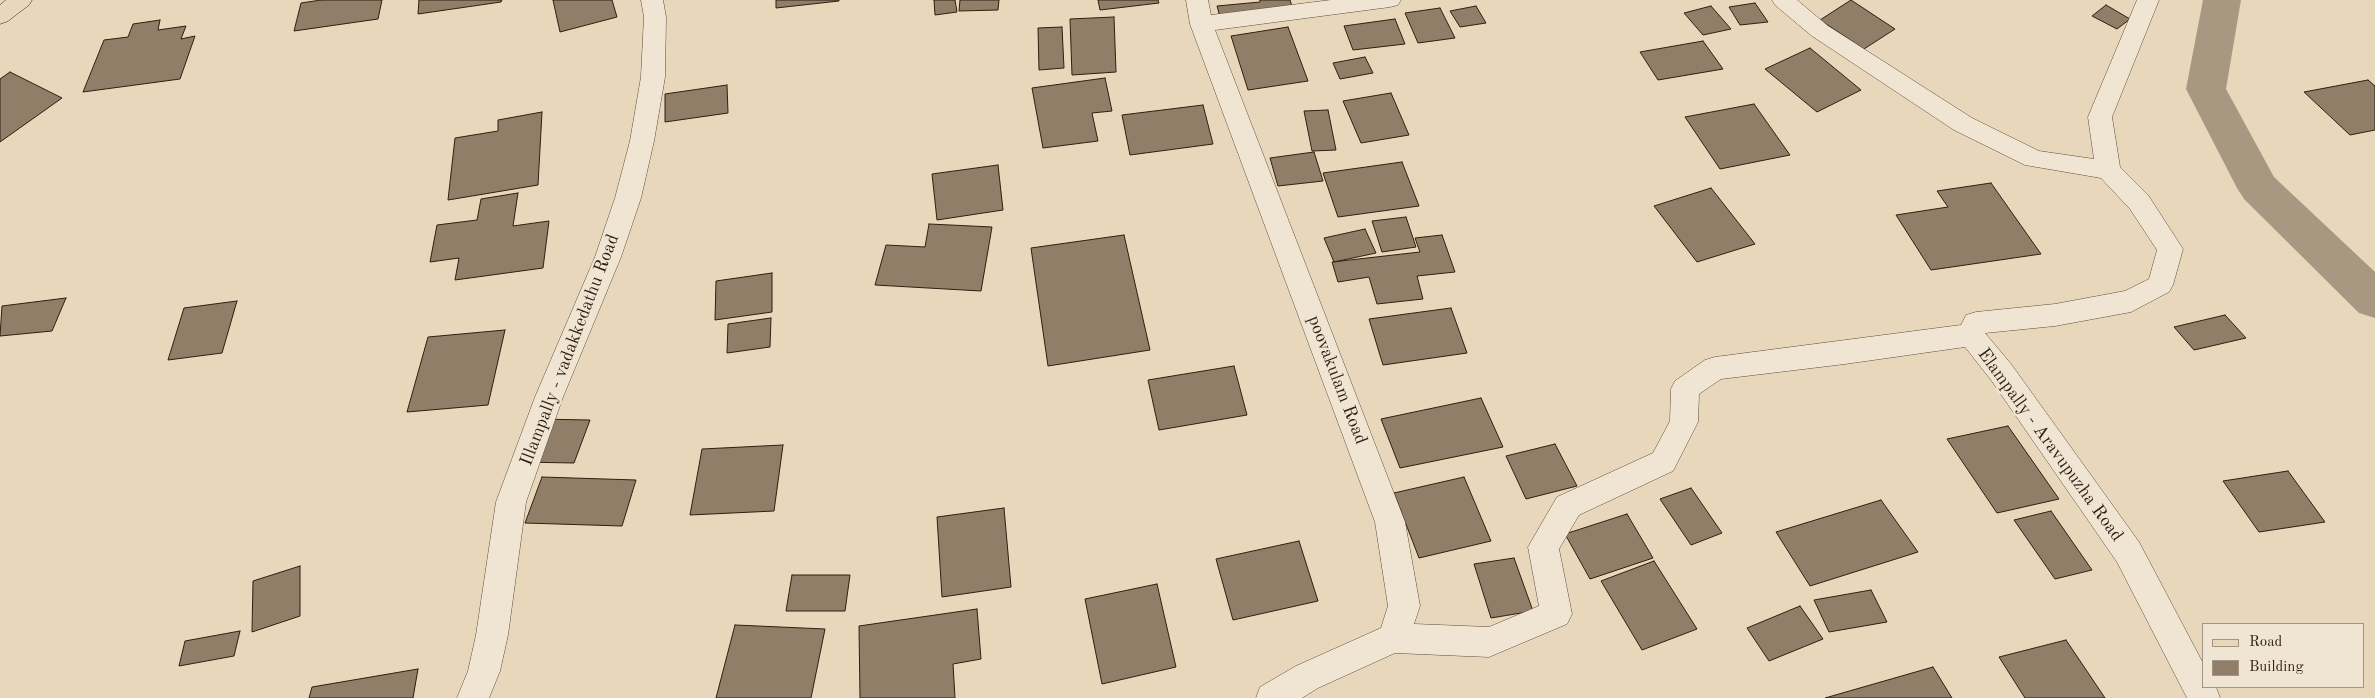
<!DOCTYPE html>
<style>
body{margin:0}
#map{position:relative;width:2375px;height:698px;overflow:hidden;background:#e8d7bb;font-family:"Old Standard TT",serif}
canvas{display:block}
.legend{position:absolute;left:2202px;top:623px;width:162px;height:65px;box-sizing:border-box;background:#f0e5d3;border:1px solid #a39585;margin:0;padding:6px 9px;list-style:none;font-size:15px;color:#301e11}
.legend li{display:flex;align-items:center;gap:10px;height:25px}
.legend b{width:25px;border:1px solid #a39585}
</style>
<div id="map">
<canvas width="2375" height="698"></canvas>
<ul class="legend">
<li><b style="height:6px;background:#e8d7bb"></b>Road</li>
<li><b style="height:14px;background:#907e69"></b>Building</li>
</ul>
</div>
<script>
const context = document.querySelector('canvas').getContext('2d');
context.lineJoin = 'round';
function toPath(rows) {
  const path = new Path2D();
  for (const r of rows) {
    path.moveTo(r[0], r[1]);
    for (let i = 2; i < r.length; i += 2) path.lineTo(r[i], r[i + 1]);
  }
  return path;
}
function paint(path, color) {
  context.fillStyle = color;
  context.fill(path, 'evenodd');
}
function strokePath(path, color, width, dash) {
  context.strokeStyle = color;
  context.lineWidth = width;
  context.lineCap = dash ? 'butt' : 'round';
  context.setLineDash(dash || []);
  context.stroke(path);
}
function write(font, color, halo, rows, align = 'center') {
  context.font = font + ' "Old Standard TT",serif';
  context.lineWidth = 4.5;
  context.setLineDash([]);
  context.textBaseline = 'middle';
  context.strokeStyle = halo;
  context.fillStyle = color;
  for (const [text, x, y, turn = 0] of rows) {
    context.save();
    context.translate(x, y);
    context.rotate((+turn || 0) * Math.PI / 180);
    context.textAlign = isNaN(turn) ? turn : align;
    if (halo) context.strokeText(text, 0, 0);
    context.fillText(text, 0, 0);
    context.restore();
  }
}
paint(toPath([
 [2203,0,2241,0,2226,89,2274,177,2375,272,2375,318,2359,313,2244,199,2237,188,2186,89,2203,0]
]), '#a99881');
const building = toPath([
 [321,0,382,0,378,19,294,31,301,3,321,0],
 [419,0,502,0,501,2,418,14,419,0],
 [553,0,612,0,617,17,560,32,553,0],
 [776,0,839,0,839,1,776,8,776,0],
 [934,0,955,0,957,12,935,15,934,0],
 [960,0,999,0,998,10,959,11,960,0],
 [1098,0,1158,0,1159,3,1100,10,1098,0],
 [1260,0,1290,0,1295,17,1222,24,1217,6,1260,2,1260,0],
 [1851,0,1895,29,1864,49,1820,20,1851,0],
 [1755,3,1768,22,1740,25,1729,7,1755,3],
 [2106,5,2130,19,2117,29,2092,16,2106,5],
 [1476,6,1486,23,1460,27,1450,11,1476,6],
 [1711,6,1731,29,1703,35,1684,13,1711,6],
 [1440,8,1455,38,1418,43,1405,13,1440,8],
 [1114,17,1116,72,1072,75,1070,19,1114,17],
 [1395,19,1405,44,1353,50,1344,26,1395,19],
 [160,20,158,30,186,26,181,39,195,36,180,79,83,92,104,40,128,37,133,24,160,20],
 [1062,27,1064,68,1039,70,1038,28,1062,27],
 [1288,27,1308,81,1248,90,1231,36,1288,27],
 [1703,41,1723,69,1658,80,1640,52,1703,41],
 [1810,48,1861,90,1817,112,1765,69,1810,48],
 [1365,57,1373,73,1340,79,1333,63,1365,57],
 [10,72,62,98,0,142,0,79,10,72],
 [1105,78,1112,111,1092,113,1098,141,1043,148,1032,88,1105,78],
 [2368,80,2375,86,2375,130,2350,135,2304,92,2368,80],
 [727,85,728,113,665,122,665,94,727,85],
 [1391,93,1409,135,1361,143,1343,101,1391,93],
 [1754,104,1790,155,1720,169,1685,117,1754,104],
 [1203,105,1213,144,1130,155,1122,115,1203,105],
 [1328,110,1336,150,1312,151,1304,111,1328,110],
 [542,112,538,185,448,200,455,138,498,131,498,120,542,112],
 [1314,152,1323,181,1278,186,1270,158,1314,152],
 [1402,162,1419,206,1338,217,1323,173,1402,162],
 [998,165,1003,210,937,220,932,174,998,165],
 [1991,183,2041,254,1931,270,1896,215,1948,207,1937,191,1991,183],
 [1711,188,1755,244,1697,262,1654,206,1711,188],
 [518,193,513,226,549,221,543,268,455,280,459,258,430,262,437,225,477,220,481,199,518,193],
 [1406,217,1416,247,1382,252,1372,221,1406,217],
 [929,224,992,227,981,291,875,285,886,245,925,247,929,224],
 [1365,229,1376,253,1334,262,1324,238,1365,229],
 [1124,235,1150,350,1048,366,1031,248,1124,235],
 [1442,235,1455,272,1417,276,1423,299,1377,304,1369,277,1338,282,1332,262,1420,252,1415,238,1442,235],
 [772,273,772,312,715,320,716,281,772,273],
 [66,298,52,331,0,336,2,306,66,298],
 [237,301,222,353,168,360,184,308,237,301],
 [1451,308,1467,353,1383,365,1369,319,1451,308],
 [2225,315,2246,338,2194,350,2174,327,2225,315],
 [771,318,770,347,727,353,728,324,771,318],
 [505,330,488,405,407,412,428,337,505,330],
 [1234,366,1247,415,1159,430,1148,380,1234,366],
 [1481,398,1503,447,1400,468,1381,419,1481,398],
 [537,419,590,420,574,463,520,462,537,419],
 [2008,426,2059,499,1997,513,1947,439,2008,426],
 [1555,444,1577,486,1526,499,1506,456,1555,444],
 [783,445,774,511,690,515,702,449,783,445],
 [2288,471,2325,522,2259,532,2223,481,2288,471],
 [542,477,636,480,622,526,525,523,542,477],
 [1464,477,1491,541,1419,558,1394,493,1464,477],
 [1691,488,1722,533,1691,545,1660,499,1691,488],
 [1881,500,1918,552,1810,586,1776,532,1881,500],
 [1004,508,1011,587,942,597,937,517,1004,508],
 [2051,511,2092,570,2055,579,2014,520,2051,511],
 [1627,514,1653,558,1590,579,1565,534,1627,514],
 [1299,541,1318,601,1233,620,1216,559,1299,541],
 [1514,558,1533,611,1491,618,1474,564,1514,558],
 [1654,561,1697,629,1642,650,1601,581,1654,561],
 [300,566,300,616,252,632,253,581,300,566],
 [792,575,850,575,845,611,786,611,792,575],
 [1157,584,1176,667,1102,684,1085,599,1157,584],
 [1871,590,1887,622,1829,632,1814,600,1871,590],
 [1800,606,1823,639,1769,661,1747,628,1800,606],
 [977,609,981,659,953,664,955,698,860,698,859,626,977,609],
 [735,625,825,629,811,698,716,698,735,625],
 [240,631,234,656,179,666,185,641,240,631],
 [2066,640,2105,698,2025,698,1999,657,2066,640],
 [1933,667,1952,698,1825,698,1933,667],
 [418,669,413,698,309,698,312,687,418,669]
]);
paint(building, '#907e69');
strokePath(building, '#301e11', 1);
const minor = toPath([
 [641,0,663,0,666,17,665,77,654,141,641,198,621,257,563,397,526,502,508,635,500,671,489,698,457,698,468,671,476,635,496,502,535,397,595,257,615,198,630,141,641,77,644,17,641,0],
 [1186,0,1208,0,1211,15,1331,0,1401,0,1398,5,1390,7,1215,30,1405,522,1420,606,1414,624,1489,627,1539,606,1528,547,1557,497,1653,453,1670,421,1671,389,1675,381,1705,360,1715,357,1961,325,1966,315,1976,312,2055,304,2125,291,2149,279,2157,250,2130,209,2101,178,2025,165,1954,130,1812,36,1775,5,1772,0,1797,0,1828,26,1972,118,2039,151,2094,159,2088,117,2137,0,2159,0,2112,117,2120,167,2148,195,2183,249,2173,285,2169,292,2131,312,2055,326,1985,333,2011,364,2139,542,2204,665,2204,687,2216,687,2220,698,2187,698,2117,562,1991,380,1965,347,1845,364,1721,379,1699,394,1698,422,1673,471,1579,515,1559,549,1572,614,1567,624,1489,657,1395,653,1318,688,1302,698,1256,698,1260,687,1296,666,1381,628,1388,606,1375,522,1190,24,1186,0]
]);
const major = toPath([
 [6,0,32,0,29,5,8,21,0,24,0,5,6,0]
]);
strokePath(minor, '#5e4c3c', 1);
strokePath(major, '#301e11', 1);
paint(minor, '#f0e5d3');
paint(major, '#e8d7bb');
write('18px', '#301e11', '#f0e5d3', [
 ["Illampally - vadakkedathu Road",570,350,-69],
 ["poovakulam Road",1337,380,69],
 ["Elampally - Aravupuzha Road",2050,445,54]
]);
</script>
